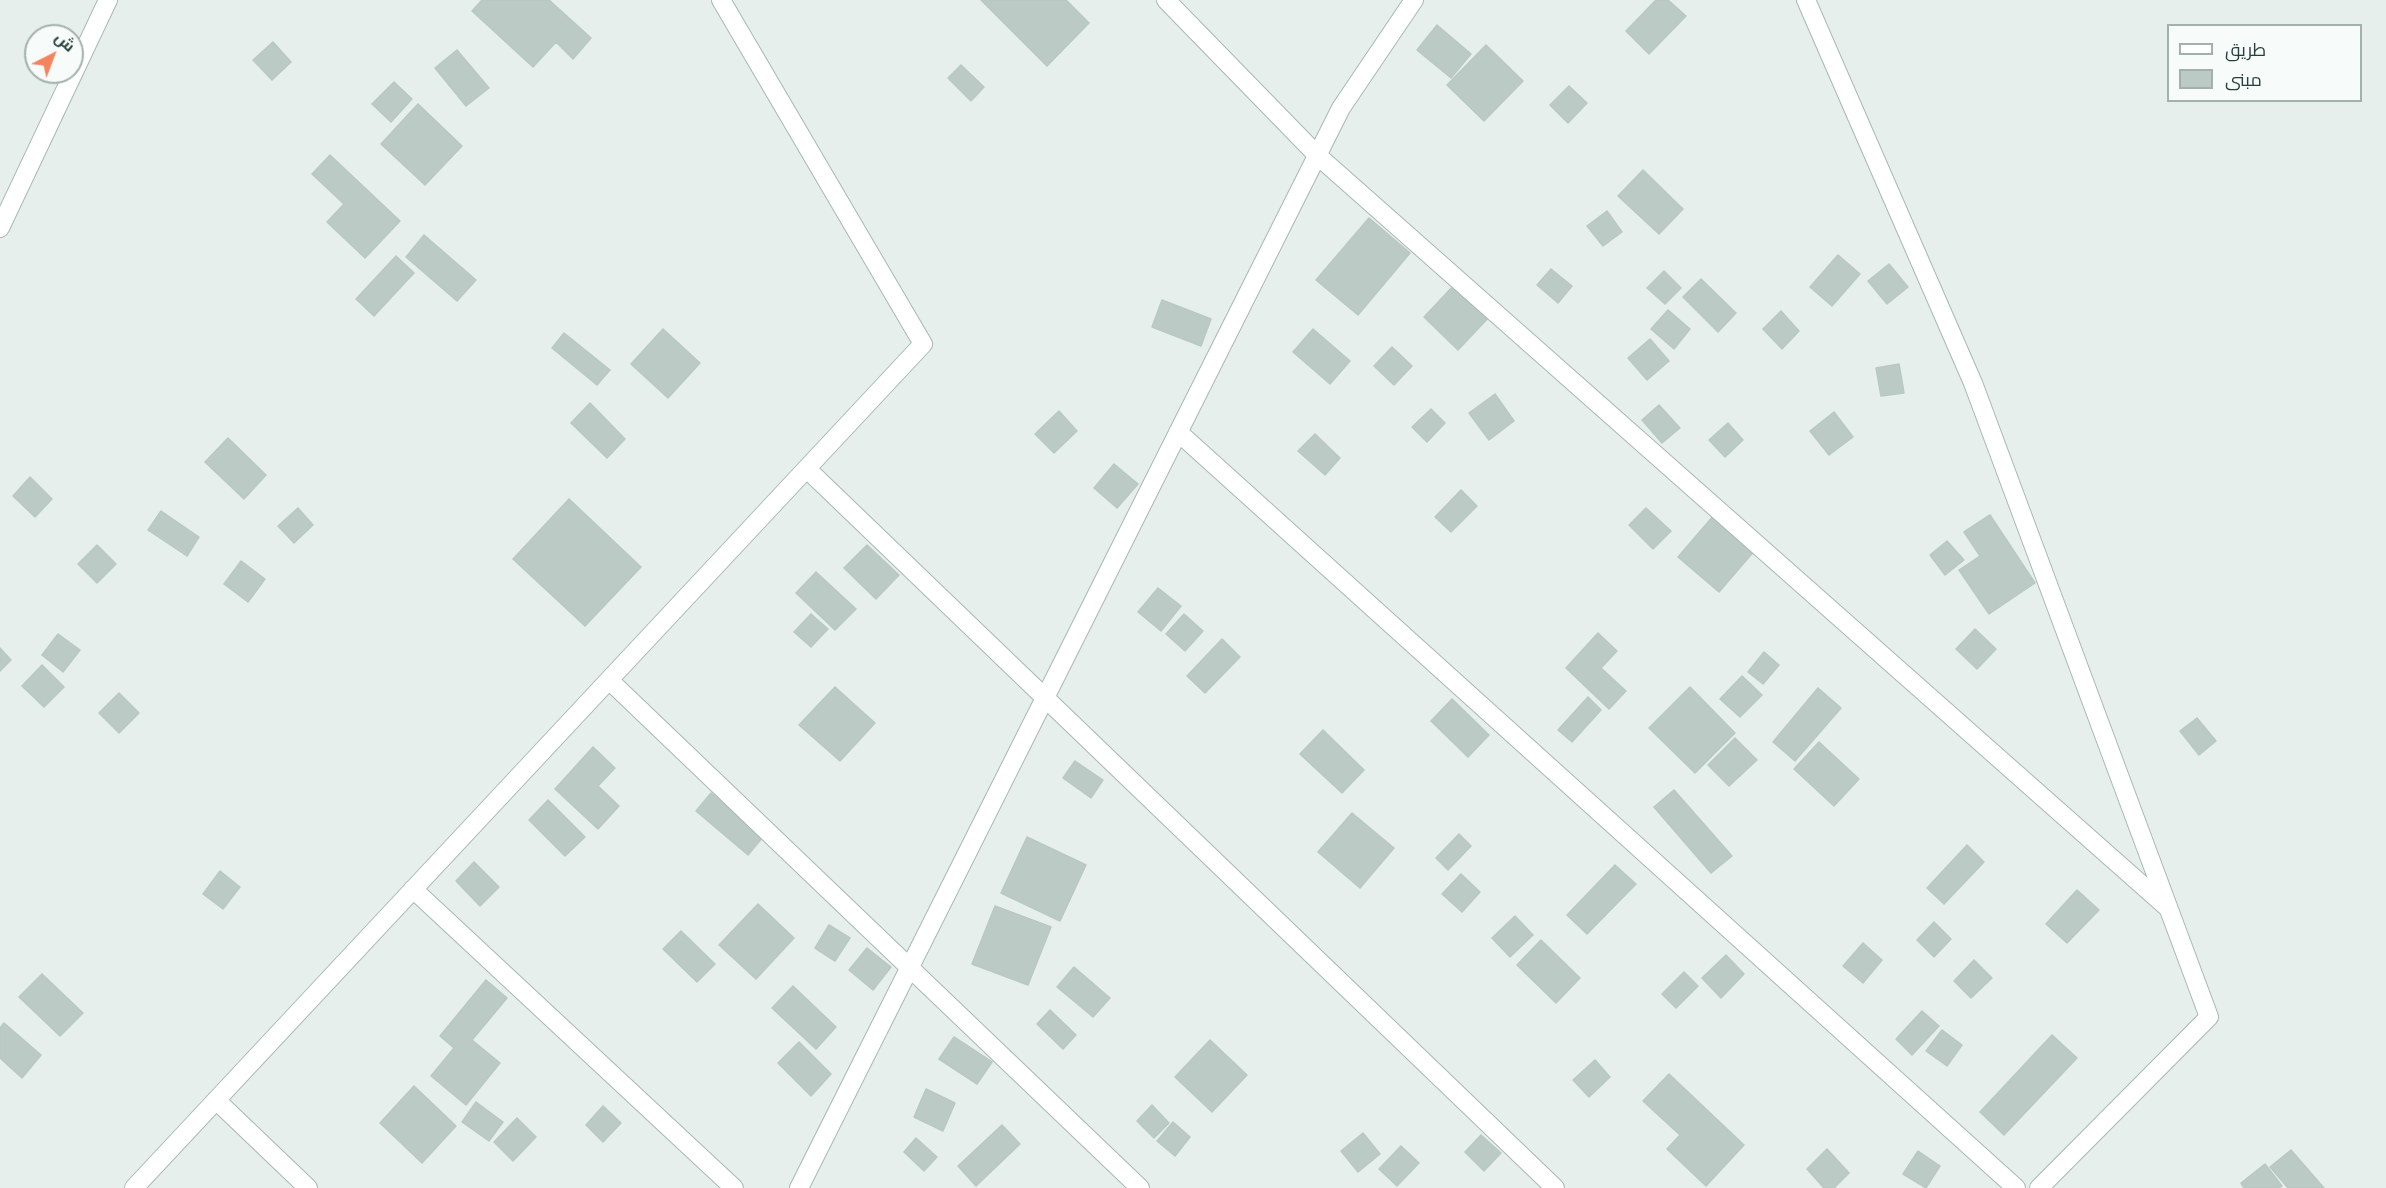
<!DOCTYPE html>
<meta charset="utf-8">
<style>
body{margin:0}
#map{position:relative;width:2386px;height:1188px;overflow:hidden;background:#e6efeb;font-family:Jost,Cairo,sans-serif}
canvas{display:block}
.legend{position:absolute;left:2167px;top:24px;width:195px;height:78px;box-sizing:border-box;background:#f7fbf9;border:2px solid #a3b1ad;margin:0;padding:8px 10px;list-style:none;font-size:18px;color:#24423a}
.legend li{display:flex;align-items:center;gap:12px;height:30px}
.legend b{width:30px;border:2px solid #a3b1ad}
.north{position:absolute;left:24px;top:24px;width:60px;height:60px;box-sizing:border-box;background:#f7fbf9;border:2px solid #a3b1ad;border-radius:50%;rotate:42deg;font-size:16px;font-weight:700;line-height:24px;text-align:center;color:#24423a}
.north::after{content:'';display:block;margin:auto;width:21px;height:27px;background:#f4845f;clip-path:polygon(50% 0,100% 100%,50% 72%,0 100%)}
</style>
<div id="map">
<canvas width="2386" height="1188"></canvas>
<ul class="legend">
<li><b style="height:8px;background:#fff"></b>طريق</li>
<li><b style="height:16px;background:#bbcac4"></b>مبنى</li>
</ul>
<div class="north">ش</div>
</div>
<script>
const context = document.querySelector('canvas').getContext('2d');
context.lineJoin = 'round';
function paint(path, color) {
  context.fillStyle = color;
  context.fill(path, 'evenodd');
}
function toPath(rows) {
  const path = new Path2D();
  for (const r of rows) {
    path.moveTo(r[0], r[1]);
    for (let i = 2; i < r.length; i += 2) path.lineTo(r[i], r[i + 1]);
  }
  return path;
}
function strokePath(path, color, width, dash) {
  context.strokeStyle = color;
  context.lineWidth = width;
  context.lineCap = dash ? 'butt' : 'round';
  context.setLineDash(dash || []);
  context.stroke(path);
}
const building = toPath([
 [482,0,549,0,591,38,573,59,556,42,533,67,472,11,482,0],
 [981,0,1066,0,1089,23,1047,66,981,0],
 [1656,0,1668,0,1686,16,1649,54,1626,31,1656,0],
 [1437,25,1471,54,1451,78,1417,50,1437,25],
 [273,42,291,62,272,80,253,60,273,42],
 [1486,45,1523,81,1484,121,1447,85,1486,45],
 [457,50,489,88,466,106,435,68,457,50],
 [961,65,984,87,971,101,948,78,961,65],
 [394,82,412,99,391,122,372,104,394,82],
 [1569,86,1587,103,1568,123,1550,105,1569,86],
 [418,104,462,146,425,185,381,144,418,104],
 [330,155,400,221,365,258,327,222,344,204,312,174,330,155],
 [1643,170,1683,209,1659,234,1618,196,1643,170],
 [1607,211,1622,232,1603,246,1587,226,1607,211],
 [1369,218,1410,253,1358,315,1316,280,1369,218],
 [424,235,476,280,457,301,406,257,424,235],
 [1838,255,1860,274,1832,306,1810,287,1838,255],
 [396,256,414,273,374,316,356,299,396,256],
 [1889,264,1908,287,1887,304,1868,281,1889,264],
 [1551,269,1572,286,1558,303,1537,285,1551,269],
 [1664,271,1681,288,1665,304,1647,288,1664,271],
 [1701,279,1736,313,1718,332,1683,297,1701,279],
 [1457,282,1491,315,1458,350,1424,317,1457,282],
 [1162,300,1211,319,1201,346,1152,327,1162,300],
 [1668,310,1690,329,1674,349,1651,329,1668,310],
 [1781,311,1799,331,1782,349,1763,329,1781,311],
 [663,329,700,363,668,398,631,364,663,329],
 [1313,329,1350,361,1330,384,1293,352,1313,329],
 [564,333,610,370,597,385,552,348,564,333],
 [1650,339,1669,361,1647,380,1628,358,1650,339],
 [1392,347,1412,366,1394,385,1374,366,1392,347],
 [1899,364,1904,393,1881,396,1876,368,1899,364],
 [1495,394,1514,421,1489,440,1469,413,1495,394],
 [590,403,625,439,607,458,571,423,590,403],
 [1659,405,1680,428,1662,443,1642,420,1659,405],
 [1431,409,1445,423,1427,442,1412,427,1431,409],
 [1059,411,1077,431,1054,453,1035,434,1059,411],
 [1834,412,1853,437,1829,455,1810,431,1834,412],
 [1728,423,1743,440,1725,457,1709,440,1728,423],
 [1315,434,1340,458,1325,475,1298,451,1315,434],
 [228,438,266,475,244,499,205,462,228,438],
 [1114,464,1138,484,1117,508,1094,488,1114,464],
 [30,477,52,499,35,517,13,496,30,477],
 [1461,490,1477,506,1451,532,1435,517,1461,490],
 [569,499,641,567,585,626,513,559,569,499],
 [298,508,313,525,294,543,278,526,298,508],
 [1646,508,1671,531,1653,549,1629,525,1646,508],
 [161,511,199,537,187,556,148,530,161,511],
 [1715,514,1756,549,1719,592,1678,557,1715,514],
 [1990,515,2035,583,1989,614,1959,570,1980,556,1964,532,1990,515],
 [1947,541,1964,560,1945,575,1930,555,1947,541],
 [97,545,116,564,97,583,78,564,97,545],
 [867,545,899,575,876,599,844,568,867,545],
 [241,561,265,579,248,602,224,584,241,561],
 [816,572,856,609,835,630,796,593,816,572],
 [1158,588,1181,606,1161,631,1138,612,1158,588],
 [811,614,828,629,811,647,794,632,811,614],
 [1184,614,1203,631,1185,651,1166,634,1184,614],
 [1975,629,1996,649,1977,669,1956,649,1975,629],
 [1598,633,1617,651,1601,668,1626,691,1609,709,1566,668,1598,633],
 [58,634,80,650,63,672,42,655,58,634],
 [1222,639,1240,657,1205,693,1187,676,1222,639],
 [0,648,11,660,0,671,0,648],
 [1764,652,1779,665,1763,684,1748,672,1764,652],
 [42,665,64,687,44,707,22,686,42,665],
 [1742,676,1762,695,1740,717,1720,699,1742,676],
 [835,687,875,723,840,761,799,725,835,687],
 [1690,687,1735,733,1695,773,1649,728,1690,687],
 [1818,688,1841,708,1795,761,1773,742,1818,688],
 [119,693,139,713,119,733,99,713,119,693],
 [1588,697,1601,710,1572,742,1558,730,1588,697],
 [1452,699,1489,735,1468,757,1431,721,1452,699],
 [2197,718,2216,741,2199,755,2180,731,2197,718],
 [1323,730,1364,770,1342,793,1300,754,1323,730],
 [1735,738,1757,760,1729,786,1708,765,1735,738],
 [1819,742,1859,779,1834,806,1794,769,1819,742],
 [593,747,615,768,598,786,619,806,598,829,555,789,593,747],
 [1075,761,1103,780,1091,798,1063,778,1075,761],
 [1674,790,1732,856,1711,873,1654,807,1674,790],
 [711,793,763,837,748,855,696,811,711,793],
 [548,800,585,837,565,856,529,820,548,800],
 [1352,813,1394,848,1360,888,1318,852,1352,813],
 [1459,834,1471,846,1448,870,1436,858,1459,834],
 [1027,837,1086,865,1060,921,1001,893,1027,837],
 [1967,845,1984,862,1944,904,1927,888,1967,845],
 [474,862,499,887,480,906,456,881,474,862],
 [1615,865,1636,884,1587,934,1567,915,1615,865],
 [220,871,240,887,223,909,203,894,220,871],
 [1461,874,1480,892,1462,912,1442,894,1461,874],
 [2077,890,2099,910,2067,943,2046,924,2077,890],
 [758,904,794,938,756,979,719,945,758,904],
 [995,906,1051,927,1028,985,972,964,995,906],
 [1515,916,1533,935,1510,957,1492,938,1515,916],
 [1934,922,1951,939,1934,957,1917,940,1934,922],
 [829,925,850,938,835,961,815,948,829,925],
 [681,931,715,964,697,982,663,949,681,931],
 [1541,940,1580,978,1556,1003,1517,965,1541,940],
 [1863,943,1882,960,1863,983,1843,966,1863,943],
 [867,948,891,967,873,990,849,970,867,948],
 [1726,955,1744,974,1721,998,1702,978,1726,955],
 [1974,960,1992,978,1971,998,1954,981,1974,960],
 [1074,967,1110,998,1093,1017,1057,987,1074,967],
 [1684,972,1698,986,1676,1008,1662,994,1684,972],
 [42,974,83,1013,60,1036,19,997,42,974],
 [486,980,507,998,472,1040,500,1063,466,1105,431,1076,454,1048,440,1036,486,980],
 [793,986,836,1027,816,1049,772,1008,793,986],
 [1050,1010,1076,1035,1063,1049,1037,1024,1050,1010],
 [1922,1011,1939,1026,1912,1055,1896,1039,1922,1011],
 [4,1023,41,1055,22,1078,0,1058,0,1028,4,1023],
 [1942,1030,1962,1045,1947,1066,1926,1051,1942,1030],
 [2052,1035,2077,1058,2004,1135,1980,1112,2052,1035],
 [954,1037,992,1062,977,1084,939,1059,954,1037],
 [1210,1040,1247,1075,1212,1112,1175,1077,1210,1040],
 [799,1042,831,1074,811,1096,778,1063,799,1042],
 [1595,1060,1610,1077,1589,1097,1573,1080,1595,1060],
 [1669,1074,1744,1145,1706,1186,1667,1149,1680,1135,1643,1101,1669,1074],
 [414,1086,456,1126,422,1163,380,1123,414,1086],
 [926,1089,955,1103,943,1131,914,1117,926,1089],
 [476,1102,503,1122,489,1141,462,1122,476,1102],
 [1152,1105,1169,1123,1154,1138,1137,1121,1152,1105],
 [603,1106,621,1123,603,1142,586,1125,603,1106],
 [517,1118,536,1137,513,1161,494,1142,517,1118],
 [1173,1122,1190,1137,1175,1156,1157,1141,1173,1122],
 [1002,1125,1020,1144,976,1186,958,1166,1002,1125],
 [1363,1133,1380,1154,1358,1172,1341,1151,1363,1133],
 [1481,1135,1501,1153,1484,1171,1465,1152,1481,1135],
 [916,1138,937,1157,924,1171,904,1152,916,1138],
 [1401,1146,1419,1163,1397,1186,1379,1169,1401,1146],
 [1827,1149,1849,1173,1834,1188,1824,1188,1807,1169,1827,1149],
 [2291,1150,2324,1188,2288,1188,2270,1167,2291,1150],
 [1918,1151,1940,1166,1926,1188,1903,1174,1918,1151],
 [2265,1164,2282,1186,2279,1188,2244,1188,2241,1183,2265,1164]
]);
paint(building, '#bbcac4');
strokePath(building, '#b8c9c2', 1.5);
const minor = toPath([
 [1166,0,1318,156,2168,908],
 [1806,0,1973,383,2209,1017,2039,1188],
 [0,228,108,0],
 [1178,432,2016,1188],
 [807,469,1555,1188],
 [609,680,1140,1188],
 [413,889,734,1188],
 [216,1100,308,1188],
 [134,1188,923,344,721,0],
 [799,1188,1341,108,1414,0]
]);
strokePath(minor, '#a8b8b2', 20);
strokePath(minor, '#fff', 18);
</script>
